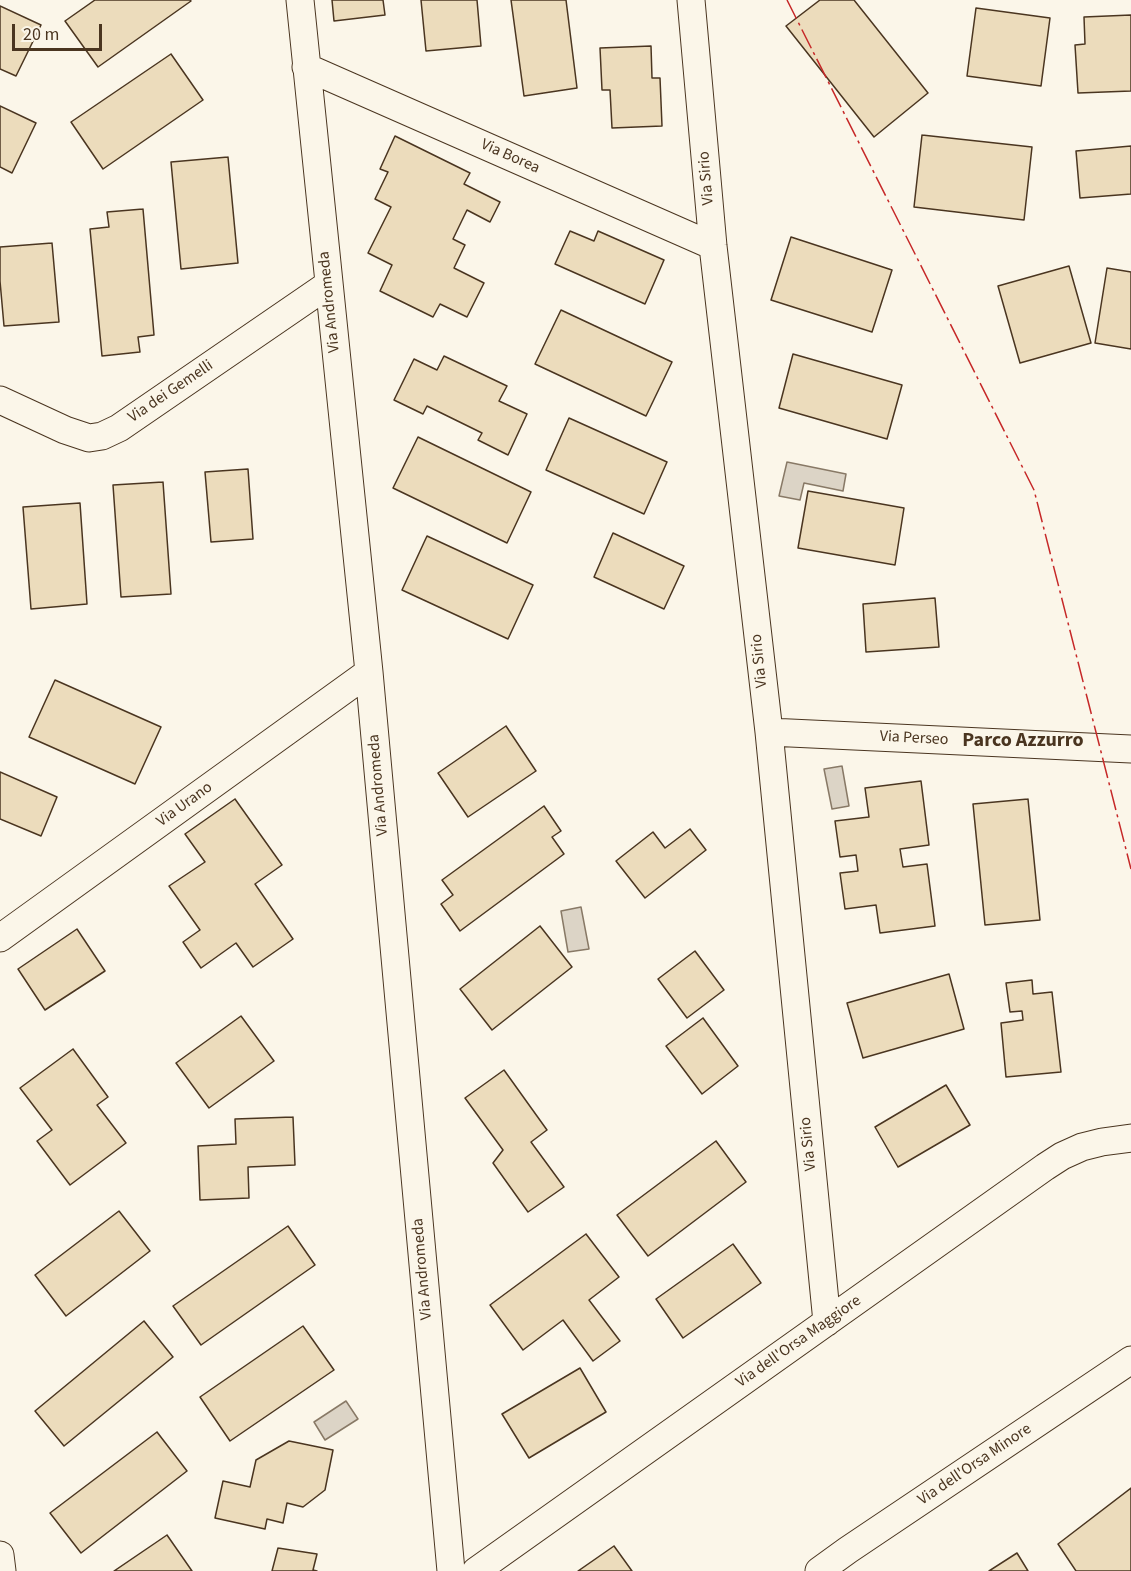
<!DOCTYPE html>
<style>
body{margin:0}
#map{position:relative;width:1131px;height:1571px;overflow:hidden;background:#fbf6e9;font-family:"Source Sans 3",sans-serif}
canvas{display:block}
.scale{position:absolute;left:12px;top:24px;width:90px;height:27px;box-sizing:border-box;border:3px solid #4a3520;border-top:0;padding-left:8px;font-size:18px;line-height:21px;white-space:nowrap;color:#4a3520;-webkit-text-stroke:4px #fbf6e9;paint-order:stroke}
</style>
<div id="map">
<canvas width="1131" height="1571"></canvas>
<div class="scale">20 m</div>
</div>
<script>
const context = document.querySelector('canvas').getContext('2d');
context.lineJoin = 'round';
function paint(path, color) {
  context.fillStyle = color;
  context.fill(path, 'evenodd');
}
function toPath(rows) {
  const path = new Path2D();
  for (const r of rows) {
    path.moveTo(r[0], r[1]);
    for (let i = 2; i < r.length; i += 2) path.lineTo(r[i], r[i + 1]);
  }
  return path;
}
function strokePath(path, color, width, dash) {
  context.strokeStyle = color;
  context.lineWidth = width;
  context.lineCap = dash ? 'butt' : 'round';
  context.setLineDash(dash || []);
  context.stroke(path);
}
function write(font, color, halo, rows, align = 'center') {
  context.font = font + ' "Source Sans 3",sans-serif';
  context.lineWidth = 4.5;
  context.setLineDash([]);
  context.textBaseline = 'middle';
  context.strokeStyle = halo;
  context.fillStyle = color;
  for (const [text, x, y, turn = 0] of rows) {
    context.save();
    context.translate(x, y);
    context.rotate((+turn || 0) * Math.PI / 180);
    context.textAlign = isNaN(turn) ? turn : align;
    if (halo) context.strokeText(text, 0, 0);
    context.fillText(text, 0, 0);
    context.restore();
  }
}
const water = toPath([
 [787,462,846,474,843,491,804,483,800,500,779,496,787,462],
 [842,766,849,806,832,809,824,769,842,766],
 [581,907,589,949,568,952,561,911,581,907],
 [346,1401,358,1419,325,1440,314,1422,346,1401]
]);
paint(water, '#dcd4c6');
strokePath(water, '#887966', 1.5);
const building = toPath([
 [95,0,190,0,191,1,98,67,65,21,95,0],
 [332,0,383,0,385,15,334,21,332,0],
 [421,0,477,0,481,46,426,51,421,0],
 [511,0,566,0,577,88,524,96,511,0],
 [820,0,854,0,928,93,874,137,786,26,820,0],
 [0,6,41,25,16,76,0,69,0,6],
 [976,8,1050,18,1041,86,967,76,976,8],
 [1131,15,1131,91,1078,93,1075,45,1085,44,1084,17,1131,15],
 [651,46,652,78,660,78,662,126,612,128,610,90,602,90,600,48,651,46],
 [171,54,203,100,103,169,71,122,171,54],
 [0,106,36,123,12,173,0,167,0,106],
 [922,135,1032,147,1024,220,914,207,922,135],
 [395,136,470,173,464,184,500,202,490,222,467,210,453,239,465,245,454,268,484,283,467,317,440,304,433,317,380,291,392,265,368,253,391,207,375,199,388,172,380,169,395,136],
 [1131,146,1131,194,1080,198,1076,151,1131,146],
 [228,157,238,263,181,269,171,162,228,157],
 [143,209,154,335,138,337,140,352,102,356,90,229,109,227,107,212,143,209],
 [570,231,594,241,598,231,664,260,645,304,555,264,570,231],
 [791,237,892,270,872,332,771,300,791,237],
 [52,243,59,322,4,326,0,281,0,247,52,243],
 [1069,266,1091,343,1020,363,998,286,1069,266],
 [1107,268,1131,272,1131,349,1095,343,1107,268],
 [561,310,672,362,646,416,535,364,561,310],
 [793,354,902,385,887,439,779,408,793,354],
 [444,356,507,386,499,401,527,414,508,455,478,440,482,433,427,406,423,414,394,400,414,359,437,370,444,356],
 [569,418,667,462,644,514,546,470,569,418],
 [418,437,531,492,507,543,393,488,418,437],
 [248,469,253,539,211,542,205,472,248,469],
 [163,482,171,594,121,597,113,485,163,482],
 [808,491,904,508,895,565,798,548,808,491],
 [80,503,87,604,31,609,23,507,80,503],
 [613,533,684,566,664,609,594,577,613,533],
 [427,536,533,585,508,639,402,590,427,536],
 [935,598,939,647,866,652,863,604,935,598],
 [55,680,161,727,135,784,29,737,55,680],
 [506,726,536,771,468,817,438,773,506,726],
 [0,772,57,797,41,836,0,819,0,772],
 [921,781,929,845,900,849,903,867,927,864,935,926,880,933,876,905,845,909,840,873,858,871,856,855,840,857,835,821,869,817,865,788,921,781],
 [235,799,282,865,255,884,293,939,253,967,236,943,201,968,183,942,200,930,169,886,205,862,185,834,235,799],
 [1028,799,1040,920,985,925,973,804,1028,799],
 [544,806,561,831,552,837,564,854,460,931,441,904,453,895,442,880,544,806],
 [690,829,706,850,645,898,616,861,653,832,665,848,690,829],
 [540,926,572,967,492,1030,460,989,540,926],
 [77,929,105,971,45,1010,18,969,77,929],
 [695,951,724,990,687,1018,658,979,695,951],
 [949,974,964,1029,863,1058,847,1003,949,974],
 [1032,980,1033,994,1052,992,1061,1072,1006,1077,1001,1023,1023,1020,1022,1011,1010,1012,1006,983,1032,980],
 [241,1016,274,1061,209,1108,176,1063,241,1016],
 [703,1018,738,1066,702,1094,666,1046,703,1018],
 [73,1049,108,1097,97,1105,126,1143,70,1185,37,1141,52,1130,20,1088,73,1049],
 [504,1070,547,1130,531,1142,564,1187,528,1212,493,1163,503,1150,465,1098,504,1070],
 [946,1085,970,1125,898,1167,875,1127,946,1085],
 [293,1117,295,1165,248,1167,249,1198,200,1200,198,1146,236,1144,235,1119,293,1117],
 [716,1141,746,1182,648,1256,617,1215,716,1141],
 [119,1211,150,1251,66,1316,35,1275,119,1211],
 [288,1226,315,1265,201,1345,173,1306,288,1226],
 [586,1234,619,1277,589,1300,620,1341,593,1361,563,1320,523,1350,490,1305,586,1234],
 [733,1244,761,1283,683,1338,656,1299,733,1244],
 [144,1321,173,1357,64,1446,35,1411,144,1321],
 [303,1326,334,1370,230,1441,200,1397,303,1326],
 [580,1368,606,1412,529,1458,502,1414,580,1368],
 [157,1432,187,1471,81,1553,50,1513,157,1432],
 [289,1441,333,1450,325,1490,303,1507,287,1503,283,1523,267,1519,265,1529,215,1518,223,1481,250,1487,256,1460,289,1441],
 [1131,1488,1131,1571,1076,1571,1058,1544,1131,1488],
 [167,1535,192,1571,114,1571,167,1535],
 [614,1546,632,1571,578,1571,614,1546],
 [278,1548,317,1554,313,1570,317,1571,272,1571,278,1548],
 [1017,1553,1028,1571,989,1571,1017,1553]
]);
paint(building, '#ecdcbc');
strokePath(building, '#4a3520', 1.5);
const street = toPath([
 [300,0,369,672,451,1571],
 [691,0,713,246,769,732,827,1322],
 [306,67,713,246],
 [0,400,65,430,89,438,102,436,119,428,329,284],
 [769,732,1131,749],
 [0,938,369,672],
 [0,1555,2,1571],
 [476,1571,1045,1167,1062,1156,1082,1147,1102,1142,1131,1138],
 [819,1571,848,1550,1131,1360]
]);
strokePath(street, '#4a3520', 29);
strokePath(street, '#fbf6e9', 27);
strokePath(toPath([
 [787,0,1034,490,1131,869]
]), '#c62828', 1.5, [21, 4.5, 3, 4.5]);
write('16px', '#4a3520', '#fbf6e9', [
 ["Via Borea",510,157,24],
 ["Via Sirio",707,178,-95],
 ["Via Andromeda",330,302,-96],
 ["Via dei Gemelli",171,392,-34],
 ["Via Sirio",760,661,-96],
 ["Via Perseo",914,739,3],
 ["Via Andromeda",379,785,-95],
 ["Via Urano",185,805,-36],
 ["Via Sirio",809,1144,-96],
 ["Via Andromeda",423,1269,-95],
 ["Via dell'Orsa Maggiore",799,1342,-35],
 ["Via dell'Orsa Minore",975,1465,-34]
]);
write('bold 20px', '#4a3520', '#fbf6e9', [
 ["Parco Azzurro",1023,742]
]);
</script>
